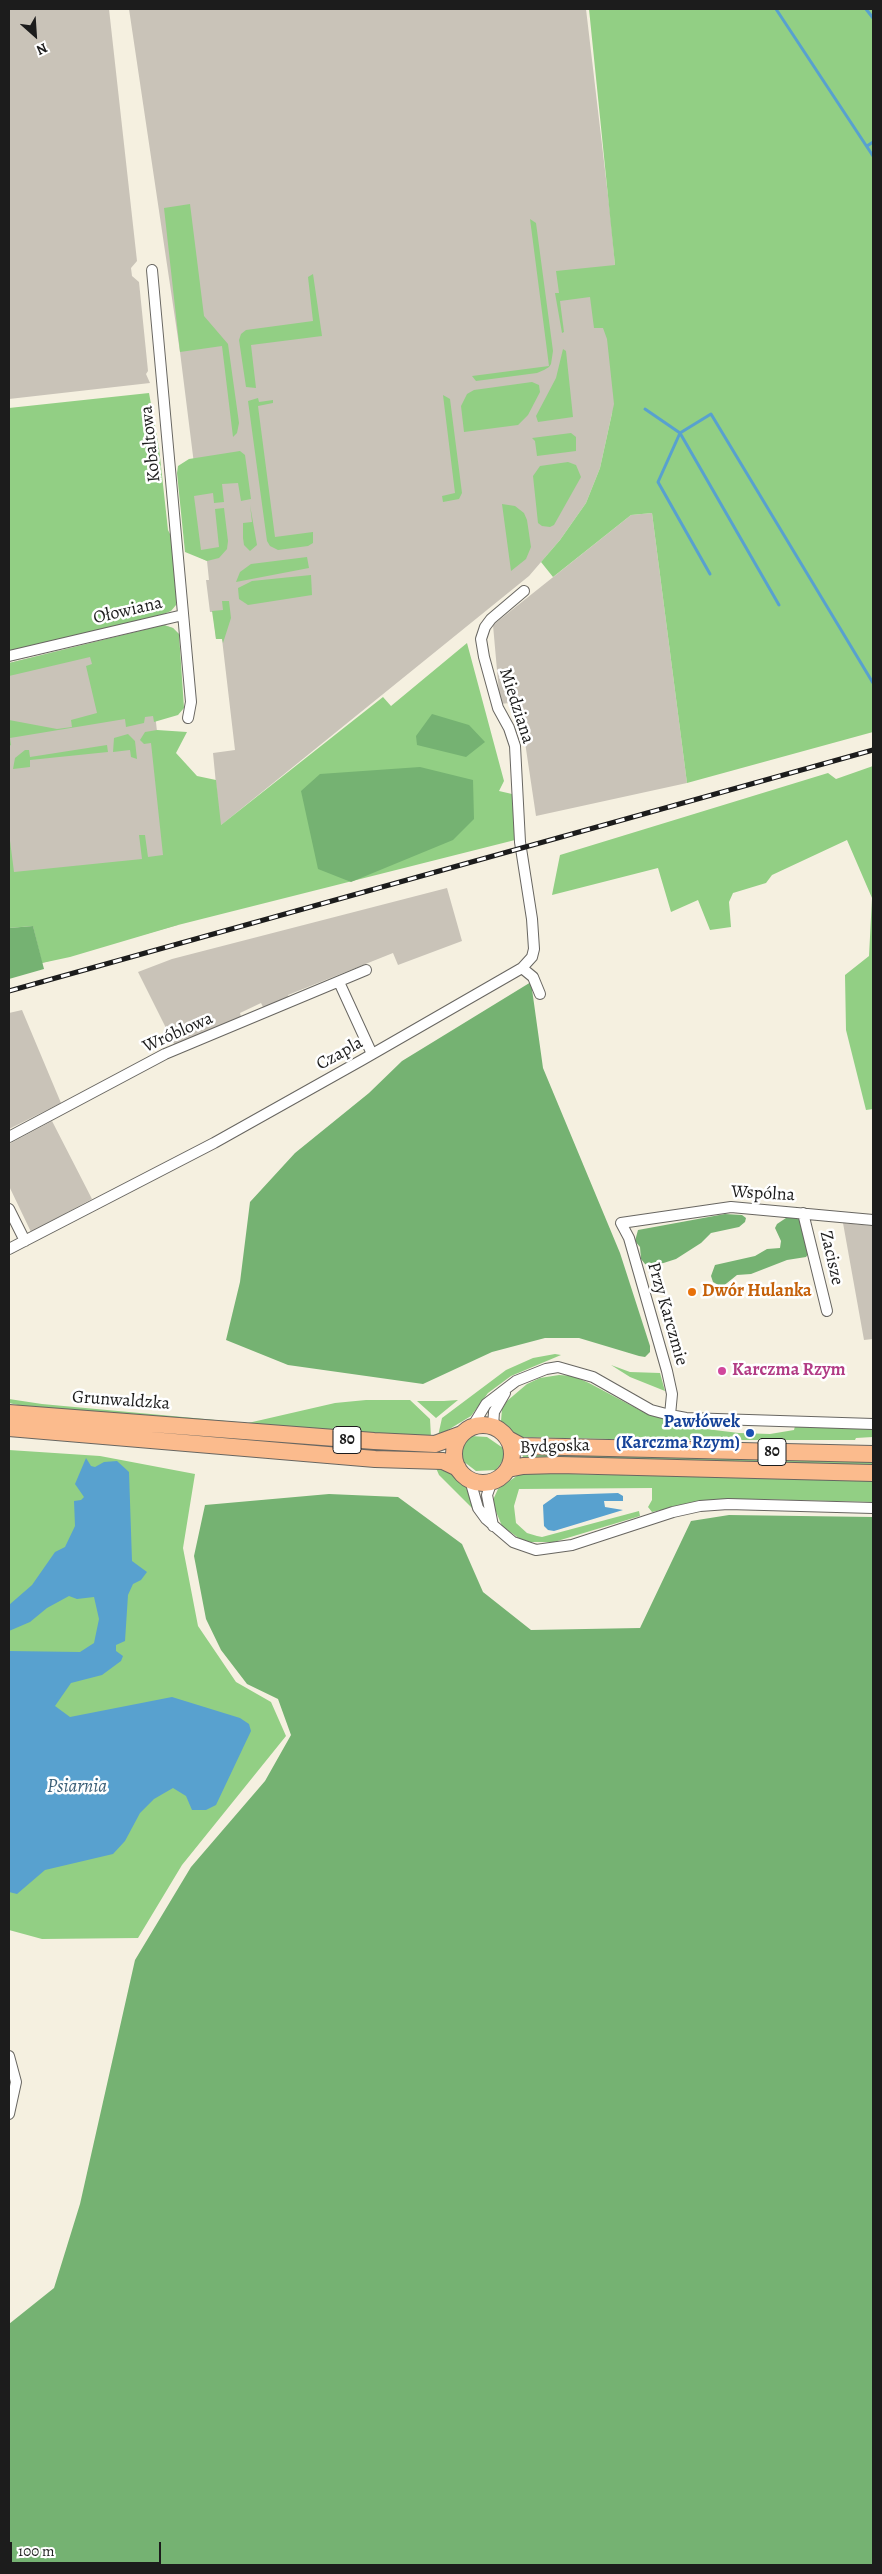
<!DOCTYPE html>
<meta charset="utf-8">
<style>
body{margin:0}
#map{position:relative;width:882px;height:2574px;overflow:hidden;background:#f5f0e0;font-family:Alegreya,serif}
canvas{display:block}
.frame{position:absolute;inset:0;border:10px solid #1c1c1c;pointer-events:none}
.north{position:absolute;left:10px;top:10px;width:50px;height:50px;-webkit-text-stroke:4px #fff;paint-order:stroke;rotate:154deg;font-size:14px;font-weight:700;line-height:20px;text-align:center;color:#1c1c1c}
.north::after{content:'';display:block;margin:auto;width:18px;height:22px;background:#1c1c1c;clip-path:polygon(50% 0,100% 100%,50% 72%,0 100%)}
.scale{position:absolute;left:10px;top:2542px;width:151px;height:22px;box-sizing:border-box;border:2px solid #1c1c1c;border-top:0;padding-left:6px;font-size:15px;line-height:18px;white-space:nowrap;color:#1c1c1c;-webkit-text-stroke:4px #fff;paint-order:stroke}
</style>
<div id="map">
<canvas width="882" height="2574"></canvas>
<div class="frame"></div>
<div class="north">N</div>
<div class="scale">100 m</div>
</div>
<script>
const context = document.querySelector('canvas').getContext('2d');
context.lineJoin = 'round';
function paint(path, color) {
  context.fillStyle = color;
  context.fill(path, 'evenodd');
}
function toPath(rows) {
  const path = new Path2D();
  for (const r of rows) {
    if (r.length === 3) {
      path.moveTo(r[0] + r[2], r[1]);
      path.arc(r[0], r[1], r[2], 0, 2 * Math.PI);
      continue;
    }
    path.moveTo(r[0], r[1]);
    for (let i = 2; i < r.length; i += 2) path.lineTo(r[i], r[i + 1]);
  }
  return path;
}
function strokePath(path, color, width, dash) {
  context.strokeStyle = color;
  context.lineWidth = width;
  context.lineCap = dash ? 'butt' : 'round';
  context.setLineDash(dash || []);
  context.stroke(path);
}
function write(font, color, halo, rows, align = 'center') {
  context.font = font + ' Alegreya,serif';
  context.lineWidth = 5;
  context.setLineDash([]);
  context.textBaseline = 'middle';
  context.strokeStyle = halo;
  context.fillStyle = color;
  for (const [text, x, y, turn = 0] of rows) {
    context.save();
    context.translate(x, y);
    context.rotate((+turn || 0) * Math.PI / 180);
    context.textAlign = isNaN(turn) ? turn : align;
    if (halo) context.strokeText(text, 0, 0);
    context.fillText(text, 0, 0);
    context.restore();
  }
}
paint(toPath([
 [9,9,109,9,137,261,131,268,132,276,139,282,148,371,146,374,150,383,9,399],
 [129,9,586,9,611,221,615,265,618,405,612,413,600,468,586,503,560,540,529,576,220,826,213,753,235,750,222,639,216,639,213,612,210,612,206,580,209,580,207,561,189,552,194,464,180,352],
 [652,513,687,783,536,816,519,702,500,704,493,625,631,515],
 [164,625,173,628,179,634,155,713,178,925,42,963,21,878,9,881,9,663],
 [447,888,462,941,398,965,393,953,288,995,289,999,264,1009,261,1003,240,1013,242,1020,175,1046,138,972,172,959],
 [22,1010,61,1103,9,1129,9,1013],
 [52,1121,92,1199,31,1232,9,1186,9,1144],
 [843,1223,873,1226,873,1339,864,1340]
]), '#c9c3b8');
paint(toPath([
 [589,9,873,9,873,732,687,783,652,513,631,515,553,577,541,562,560,540,586,503,600,468,614,404,607,339,603,328,594,328,590,297,560,301,564,332,562,333,555,293,559,293,556,271,615,265],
 [190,204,204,316,228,344,239,423,237,433,233,437,222,346,180,352,164,208],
 [530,219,536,223,553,351,551,364,549,367,544,370,537,373,476,381,472,376,549,366],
 [313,274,322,336,251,345,256,388,246,387,239,340,241,334,246,330,313,321,308,277],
 [563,349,566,351,573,417,538,422,536,416,556,378],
 [532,382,539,385,540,392,528,415,518,425,464,432,461,406,467,394,474,390],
 [149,393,159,448,168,530,172,538,178,591,176,605,171,611,156,617,9,651,9,408],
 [443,395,450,399,462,493,459,499,443,502,442,496,455,493],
 [258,398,259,402,273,400,273,403,258,406,275,537,313,532,313,543,308,546,278,550,270,546,267,541,248,401],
 [571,433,576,437,576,451,537,456,535,441,532,438],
 [240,451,245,455,251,499,241,501,238,483,222,484,224,502,214,503,213,493,194,496,201,550,219,547,215,509,224,508,228,541,227,549,219,558,207,561,185,552,177,473,178,466,189,459],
 [568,462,576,465,581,477,554,525,550,527,542,526,538,523,533,476,540,466],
 [502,504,515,506,524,513,527,520,531,547,526,559,511,571],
 [250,505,257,545,250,551,244,545,243,538,243,523,252,522],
 [307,557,309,568,236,582,240,572,251,564],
 [311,575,312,595,248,605,239,599,238,588,252,581],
 [222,601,229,601,231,618,223,643,222,639,216,639,212,611,223,610],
 [164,625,173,628,179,634,184,708,178,715,154,722,153,716,145,717,144,723,126,727,125,719,10,738,11,745,9,746,9,720,57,729,72,727,71,720,97,713,86,666,92,664,90,657,9,676,9,663],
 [467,643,504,781,499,791,512,794,515,840,178,925,70,957,42,963,33,926,9,928,9,833,14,872,142,859,139,835,145,835,148,857,163,855,151,743,144,744,140,740,145,732,157,730,187,732,176,753,197,776,216,780,221,825,383,697,391,706],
 [128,734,135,741,137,759,131,757,130,750,113,752,114,738],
 [107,745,108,752,30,760,30,767,13,769,15,758,25,750,29,750,30,757],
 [873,766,873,1109,866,1110,846,1030,845,975,869,956,872,898,847,840,772,875,766,883,733,893,729,902,731,927,710,930,698,900,671,912,658,868,552,895,560,855,828,773,836,779],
 [555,1354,561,1355,511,1376,488,1393,471,1416,438,1436,442,1418,506,1370,533,1358],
 [611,1365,630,1372,660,1373,665,1391,630,1377],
 [559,1375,573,1376,589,1383,647,1414,681,1423,681,1426,739,1433,770,1434,794,1430,795,1426,873,1428,873,1437,856,1438,855,1440,656,1440,516,1437,510,1433,501,1421,502,1409,507,1401,527,1384,540,1378],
 [9,1399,42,1404,248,1423,335,1403,366,1400,410,1400,430,1419,431,1437,31,1408,9,1403],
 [458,1400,436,1418,417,1401,444,1401],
 [471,1436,487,1437,503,1448,503,1460,496,1470,476,1471,459,1458,460,1448],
 [9,1450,100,1456,195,1474,183,1548,198,1626,236,1682,271,1702,286,1736,182,1865,138,1938,42,1939,9,1930],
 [522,1453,873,1460,873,1467,523,1457],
 [436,1468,455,1475,468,1488,479,1515,439,1475],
 [521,1473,873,1480,873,1502,751,1499,695,1503,652,1512,648,1507,652,1500,652,1488,519,1489,514,1506,516,1523,527,1533,537,1536,542,1537,639,1511,640,1516,554,1542,530,1542,520,1539,502,1526,492,1502,498,1489]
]), '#92cf84');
paint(toPath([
 [432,714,469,725,485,742,466,757,417,745,416,736],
 [420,767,473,780,474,819,453,840,351,882,318,869,301,791,320,774],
 [33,926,44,969,9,979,9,928],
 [531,982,543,1068,620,1253,650,1346,650,1352,645,1357,639,1356,579,1338,545,1338,492,1352,423,1384,288,1365,226,1340,240,1282,250,1202,295,1153,369,1093,402,1061],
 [725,1214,742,1215,746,1218,745,1222,739,1227,711,1233,701,1243,676,1259,651,1267,645,1264,641,1259,640,1247,635,1241,638,1230],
 [789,1216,796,1216,801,1220,809,1253,806,1257,787,1260,751,1274,737,1275,722,1287,713,1282,711,1276,715,1265,755,1256,767,1249,780,1248,781,1241,775,1228,777,1224],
 [329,1494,398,1497,462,1544,483,1592,531,1630,640,1628,691,1521,729,1515,873,1517,873,2565,9,2565,9,2324,54,2288,80,2204,135,1960,191,1867,265,1781,291,1735,278,1699,247,1684,221,1650,206,1619,194,1556,205,1505]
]), '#75b272');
paint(toPath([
 [86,1458,91,1466,95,1467,104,1462,117,1461,129,1472,132,1561,147,1572,141,1580,133,1584,128,1595,125,1641,116,1645,116,1651,123,1656,121,1661,102,1675,71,1683,55,1706,70,1717,172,1697,240,1718,249,1724,251,1731,216,1805,206,1810,192,1810,186,1796,173,1788,154,1799,140,1813,125,1841,113,1854,45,1870,17,1894,9,1892,9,1651,80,1652,94,1643,99,1619,94,1597,77,1599,69,1596,47,1608,30,1622,9,1631,9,1605,32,1585,55,1552,65,1547,75,1526,74,1501,81,1500,84,1497,75,1484],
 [618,1493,623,1496,623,1501,604,1501,605,1507,623,1510,554,1531,548,1530,544,1526,543,1505,557,1495]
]), '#58a1cf');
strokePath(toPath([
 [776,9,873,156],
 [866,9,873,18],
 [867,146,873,142],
 [645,409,680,433,711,414,873,683],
 [680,433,779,605],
 [680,433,658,482,710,574]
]), '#58a1cf', 3);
const street = toPath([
 [152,270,191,702,188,718],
 [9,656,183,615],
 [522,968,533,977,540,994],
 [339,982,372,1054],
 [9,1137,165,1054,366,970],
 [9,1209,25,1241],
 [803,1213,827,1311],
 [9,1249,214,1143,362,1060,522,968,532,957,534,949,532,919,520,842,515,746,509,728,498,708,484,657,481,639,485,627,491,619,524,591],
 [670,1415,672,1394,667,1371,629,1238,621,1223,731,1207,873,1220],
 [493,1426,494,1412,505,1393],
 [472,1427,486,1404,516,1381,546,1369,558,1367,593,1377,651,1410,670,1415,686,1418,873,1424],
 [470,1480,478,1508,486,1519,513,1542,536,1550,572,1545,673,1512,700,1506,728,1504,873,1508],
 [492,1481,487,1495,493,1526],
 [9,2056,16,2082,9,2114]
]);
const primary = toPath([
 [9,1413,374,1441,435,1444,462,1434],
 [483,1454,29],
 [9,1428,375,1459,443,1461,458,1468],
 [508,1439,521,1446,873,1454],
 [508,1469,523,1466,559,1465,873,1473]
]);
strokePath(street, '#686661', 12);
strokePath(primary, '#686661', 18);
strokePath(street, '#fff', 10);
strokePath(primary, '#fbbb8d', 16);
const rail = toPath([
 [9,991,873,750]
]);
strokePath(rail, '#1c1c1c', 5);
strokePath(rail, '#fff', 3, [9]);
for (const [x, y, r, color] of [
 [692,1292,5,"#e8710a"],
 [722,1371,5,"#d1479c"],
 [750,1433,5,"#1a4fb4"]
]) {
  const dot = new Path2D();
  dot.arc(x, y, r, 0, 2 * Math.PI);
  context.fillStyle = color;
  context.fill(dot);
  strokePath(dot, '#fff', 2);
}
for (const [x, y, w] of [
 [347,1440,28],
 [772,1452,28]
]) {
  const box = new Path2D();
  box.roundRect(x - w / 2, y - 13.5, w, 27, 4);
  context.fillStyle = '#fff';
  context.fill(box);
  strokePath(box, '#1c1c1c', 1);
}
write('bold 16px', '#1c1c1c', null, [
 ["80",347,1440],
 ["80",772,1452]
]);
write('18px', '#1c1c1c', '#fff', [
 ["Kobaltowa",151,444,-96],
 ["Ołowiana",128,611,-13],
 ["Miedziana",516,706,72],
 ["Wróblowa",178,1033,-24],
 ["Czapla",340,1054,-29],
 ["Wspólna",763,1194,3],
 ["Zacisze",831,1258,77],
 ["Przy Karczmie",667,1314,74],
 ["Grunwaldzka",121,1401,4],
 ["Bydgoska",555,1447,-2]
]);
write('bold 18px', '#c56008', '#fff', [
 ["Dwór Hulanka",702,1292]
], 'left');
write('bold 18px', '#b23c85', '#fff', [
 ["Karczma Rzym",732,1371]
], 'left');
write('bold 18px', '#164399', '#fff', [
 ["Pawłówek",740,1423],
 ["(Karczma Rzym)",740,1444]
], 'right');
write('italic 19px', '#3a5e76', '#fff', [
 ["Psiarnia",77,1787]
]);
</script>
